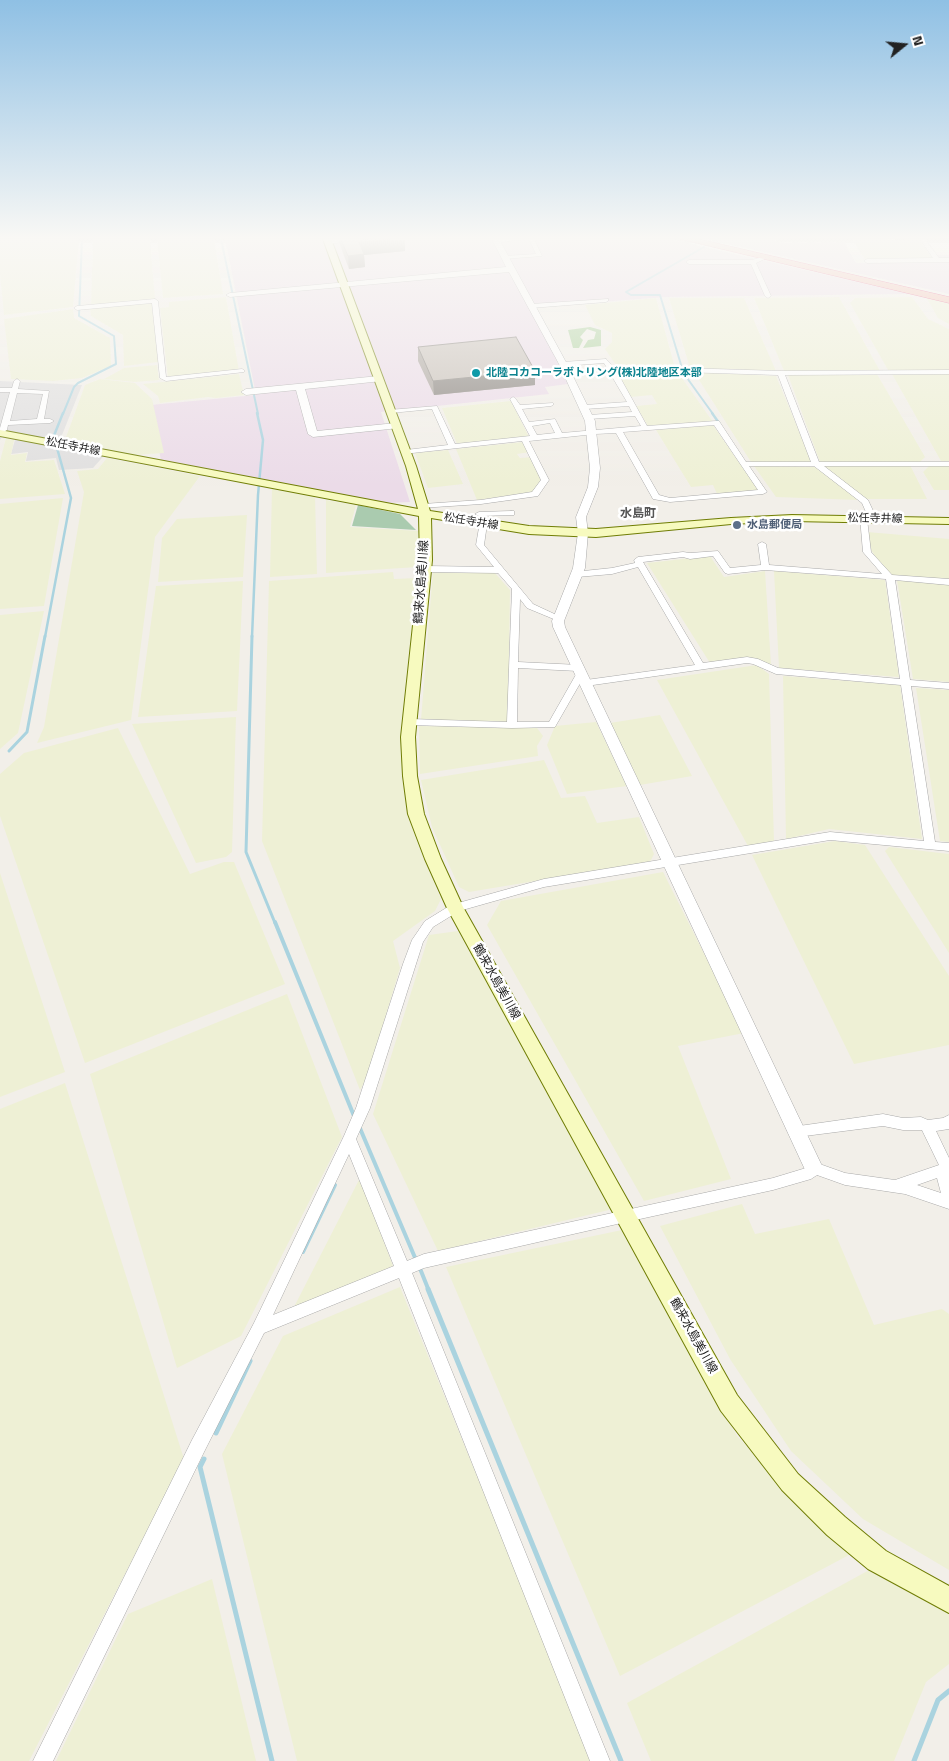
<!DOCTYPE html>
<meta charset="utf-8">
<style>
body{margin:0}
#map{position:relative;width:949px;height:1761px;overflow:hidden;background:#f2efe9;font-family:"Titillium Web",sans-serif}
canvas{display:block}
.north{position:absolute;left:879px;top:20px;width:50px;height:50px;-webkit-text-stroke:4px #fff;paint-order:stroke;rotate:73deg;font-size:14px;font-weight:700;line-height:20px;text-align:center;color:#222}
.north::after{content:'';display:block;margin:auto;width:18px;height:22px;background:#222;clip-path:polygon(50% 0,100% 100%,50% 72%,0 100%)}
</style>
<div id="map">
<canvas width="949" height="1761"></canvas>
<div class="north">N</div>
</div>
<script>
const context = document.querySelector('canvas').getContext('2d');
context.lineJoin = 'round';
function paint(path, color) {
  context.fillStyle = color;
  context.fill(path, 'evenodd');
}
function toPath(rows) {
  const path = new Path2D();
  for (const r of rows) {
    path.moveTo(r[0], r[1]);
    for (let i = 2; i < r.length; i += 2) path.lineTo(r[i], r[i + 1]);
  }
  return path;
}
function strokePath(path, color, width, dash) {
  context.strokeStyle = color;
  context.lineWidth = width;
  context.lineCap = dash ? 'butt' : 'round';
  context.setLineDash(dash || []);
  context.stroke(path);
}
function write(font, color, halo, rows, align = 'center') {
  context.font = font + ' "Titillium Web","Noto Sans JP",sans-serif';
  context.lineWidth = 5;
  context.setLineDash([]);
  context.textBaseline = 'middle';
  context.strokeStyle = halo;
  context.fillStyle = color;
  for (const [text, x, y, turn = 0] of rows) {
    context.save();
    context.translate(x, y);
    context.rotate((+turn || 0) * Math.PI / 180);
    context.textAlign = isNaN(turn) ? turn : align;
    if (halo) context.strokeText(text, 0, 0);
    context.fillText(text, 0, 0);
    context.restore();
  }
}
paint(toPath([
 [0,381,82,385,60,440,109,450,93,468,59,470,56,458,26,461,28,452,11,454,15,440,2,437,0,440]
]), '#e0dfdf');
paint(toPath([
 [225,239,669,239,910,294,668,297,531,307,568,384,545,387,549,394,381,412,410,502,387,503,344,497,161,460,150,405,256,395],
 [706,239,775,239,777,243,844,242,856,263,941,261,936,255,949,255,949,294]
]), '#ebdbe8');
paint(toPath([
 [79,239,73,307,4,315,0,275,0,239],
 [93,239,150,239,155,299,91,305],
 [214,239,223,294,163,298,157,239],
 [919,239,934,260,865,260,853,240],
 [226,297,239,371,168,378,160,308,169,307,169,302],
 [839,297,880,371,784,371,754,298],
 [912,297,928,319,949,329,949,370,888,370,850,303,855,298],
 [926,297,949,303,949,324,938,318],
 [656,298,675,368,616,365,605,349,612,342,612,333,595,325,585,305],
 [669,298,744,298,776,371,690,368],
 [152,303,158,362,124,366,123,335,91,316,90,307],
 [73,309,74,318,110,338,111,366,82,378,53,381,11,379,4,319],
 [157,365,159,380,135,382,104,379,124,368],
 [613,369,677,371,713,422,648,426,636,406,657,404,652,395,630,397],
 [694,372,776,376,812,462,751,462],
 [239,374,244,395,216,398,208,397,160,403,158,396,143,384],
 [877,374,925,457,920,462,820,462,788,375],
 [892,374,949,374,949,461,941,461],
 [100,379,135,383,152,399,164,453,133,455,65,440,85,385],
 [511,401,529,437,458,446,442,408],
 [713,425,759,491,718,496,713,485,691,487,656,430],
 [6,438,14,440,11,455,27,453,25,462,54,460,65,494,0,499,0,461],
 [524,442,530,452,517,454,520,458,533,457,540,476,540,484,533,492,477,500,456,449],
 [448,450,463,484,428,488,415,453],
 [107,458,200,476,155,537,131,720,37,743,44,727,84,492,77,471,98,469],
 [824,465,910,465,927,499,866,499,821,467],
 [754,466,815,467,859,500,776,497],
 [929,466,949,466,949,490,934,490,923,472],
 [272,488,315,497,317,574,270,577],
 [63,498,44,606,0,609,0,504],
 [326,500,356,505,350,527,419,531,417,567,326,573],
 [247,515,243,577,158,582,162,538,177,519],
 [867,532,949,539,949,581,892,576,878,561,870,548],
 [710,556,724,577,765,571,771,665,754,658,710,663,647,563],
 [433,571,494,572,510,590,508,723,421,720],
 [774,571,885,580,899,677,779,668],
 [393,572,394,579,418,578,404,708,402,780,424,858,441,899,435,911,393,941,400,968,368,1075,360,1090,262,841,269,581],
 [897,580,949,585,949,682,913,679],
 [243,581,237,711,138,717,156,586],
 [44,611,18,733,0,749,0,615],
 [757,665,769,674,774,841,748,846,657,680],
 [783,676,900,685,922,839,829,829,786,839],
 [916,688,949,690,949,842,940,841],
 [660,715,692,776,640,785,610,723],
 [236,717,232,852,226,857,196,863,132,724],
 [596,722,627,786,567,794,547,745,555,726],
 [419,726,537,728,543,736,537,746,538,756,420,774],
 [118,728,190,874,224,862,234,862,285,984,85,1063,0,816,0,774,24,753],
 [544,760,561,798,585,796,597,823,639,817,654,854,650,862,469,892,459,887,432,827,421,780],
 [835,841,865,845,949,976,949,1045,854,1064,752,855],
 [889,847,949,854,949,953,885,851],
 [663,872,744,1033,678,1046,731,1179,644,1201,487,925,501,901],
 [0,873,65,1072,0,1097],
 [458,931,613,1209,438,1251,373,1114,429,935],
 [287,994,342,1137,241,1336,177,1368,90,1074],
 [65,1083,184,1459,29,1761,0,1761,0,1109],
 [360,1178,393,1266,293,1309],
 [742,1204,755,1234,829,1219,874,1325,942,1309,949,1314,949,1570,863,1519,791,1451,730,1359,660,1226],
 [622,1230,737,1436,851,1554,620,1676,446,1267],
 [400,1287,593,1761,297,1761,222,1454,283,1336],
 [871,1569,949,1613,949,1664,926,1682,894,1761,651,1761,627,1703],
 [212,1579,256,1761,56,1761,128,1614]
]), '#eef0d5');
paint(toPath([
 [590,327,601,330,601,346,583,348,588,340,594,339,596,332,587,329,580,337,583,340,579,348,573,348,568,330]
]), '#add19e');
paint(toPath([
 [358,505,400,514,416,530,352,526]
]), '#aacbaf');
strokePath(toPath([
 [221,239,258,414],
 [714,241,717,239],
 [682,368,660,295,631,295,626,292,704,247],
 [682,371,713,414],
 [63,414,74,387,78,383,116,364,114,336,79,316,82,239]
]), '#aad3df', 2);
strokePath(toPath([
 [712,413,719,423],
 [53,438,63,413],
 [45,637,71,498,57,448],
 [252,637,258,495,263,440,257,413]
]), '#aad3df', 2.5);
strokePath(toPath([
 [252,636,246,852,275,923],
 [9,751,27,732,45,636]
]), '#aad3df', 3);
strokePath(toPath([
 [275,922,354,1116],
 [359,1126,416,1260],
 [303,1252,335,1185],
 [419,1266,429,1291]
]), '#aad3df', 4);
strokePath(toPath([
 [428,1289,621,1761],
 [216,1433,250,1361],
 [204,1459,200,1467,272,1761],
 [914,1761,938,1700,949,1691]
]), '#aad3df', 5);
const minor = toPath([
 [495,239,524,239,496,243,493,241,495,239],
 [529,239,534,239,542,256,503,259,505,256,536,254,529,239],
 [920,239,925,239,939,258,949,258,949,262,867,263,864,261,867,259,933,258,920,239],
 [762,257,767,258,756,263,771,296,768,298,765,296,751,264,689,264,686,262,689,260,752,260,762,257],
 [155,299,158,301,166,377,242,369,244,370,244,372,166,381,160,378,152,303,77,310,74,308,77,306,155,299],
 [608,299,608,301,606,302,531,308,528,306,531,304,608,299],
 [606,359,613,366,781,371,949,370,949,374,785,375,819,462,949,462,949,466,824,466,868,500,877,519,873,521,869,519,862,503,814,466,749,466,767,492,763,494,670,502,653,499,616,433,595,434,529,441,549,480,538,496,481,504,420,508,420,504,423,504,481,500,532,492,541,480,522,441,403,454,402,452,406,450,448,445,432,409,391,413,389,412,389,410,437,406,455,444,530,436,510,399,513,397,515,398,520,405,553,403,553,405,551,406,522,409,529,422,555,419,562,433,641,426,635,416,589,419,585,417,589,415,632,412,629,406,585,409,581,407,585,405,627,402,604,363,563,366,560,364,563,362,606,359],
 [616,370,778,375,811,462,746,462,719,421,716,421,647,426,616,370],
 [550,423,555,433,537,435,532,426,550,423],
 [714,425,758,490,670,498,659,495,623,432,714,425],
 [17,379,20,381,18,389,49,391,44,419,50,419,54,421,50,423,8,425,7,430,0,434,0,428,10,392,0,392,0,388,12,388,14,381,17,379],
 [17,393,43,394,37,419,10,421,17,393],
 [511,511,514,511,514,515,479,516,475,514,479,512,511,511],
 [860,517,867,519,871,552,892,575,949,579,949,585,895,580,910,680,949,683,949,689,911,686,935,842,949,843,949,851,830,840,544,887,459,911,433,927,423,942,370,1108,356,1139,407,1261,424,1254,773,1178,806,1168,809,1164,814,1162,845,1173,895,1180,939,1165,922,1130,903,1130,883,1126,797,1137,792,1135,790,1131,792,1127,883,1114,903,1118,921,1117,928,1120,943,1118,949,1115,949,1129,936,1131,949,1158,949,1209,905,1194,845,1185,817,1175,811,1179,773,1190,626,1222,424,1268,412,1273,610,1761,590,1761,399,1278,264,1333,204,1452,53,1761,33,1761,192,1440,254,1323,344,1136,356,1108,403,964,412,940,425,921,451,905,544,879,830,832,924,841,901,685,776,674,753,664,747,663,586,686,581,683,586,680,695,665,638,567,612,574,577,577,573,574,574,572,612,568,635,563,634,560,638,557,683,552,690,553,718,551,730,568,761,565,758,544,762,542,766,544,769,565,882,574,863,552,860,517],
 [713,556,725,573,728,574,765,570,886,579,900,679,778,668,758,659,747,657,703,663,643,562,683,557,690,559,713,556],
 [349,1154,394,1266,273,1315,349,1154],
 [937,1178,941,1193,917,1185,937,1178],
 [480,522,487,524,484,545,533,604,563,618,562,620,556,620,527,608,520,599,518,662,579,665,582,666,584,668,582,670,586,673,555,727,512,728,410,725,405,722,410,719,507,722,512,589,498,573,425,572,421,569,425,566,494,567,476,545,480,522],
 [518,668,578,671,549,722,517,722,518,668]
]);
const tertiary = toPath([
 [332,239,367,239,328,244,324,242,332,239],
 [492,239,499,239,567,364,595,421,600,468,598,487,586,517,588,533,585,568,564,621,565,627,823,1168,821,1174,814,1176,807,1174,553,627,552,621,573,568,578,533,576,517,588,487,590,468,585,421,559,364,509,272,230,297,226,295,230,293,506,267,492,239],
 [379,376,382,377,382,381,305,389,317,431,396,423,401,426,399,428,313,437,308,434,296,390,246,395,241,392,246,389,379,376]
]);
const secondary = toPath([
 [323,239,331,239,416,466,430,511,529,526,596,529,731,518,792,515,949,518,949,524,792,521,731,524,596,537,529,534,431,518,432,560,415,737,417,776,424,814,441,859,463,907,737,1395,798,1474,845,1517,886,1551,949,1586,949,1613,868,1569,827,1535,782,1490,721,1411,447,908,425,859,408,814,403,776,401,737,420,560,419,516,0,436,0,430,418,509,406,466,323,239]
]);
const trunk = toPath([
 [680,239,698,239,949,297,949,303,680,239]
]);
strokePath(minor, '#a9a9a9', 1);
strokePath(tertiary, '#a9a9a9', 1);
strokePath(secondary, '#707d05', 2);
strokePath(trunk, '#dc2a67', 1);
paint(minor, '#fff');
paint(tertiary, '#fff');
paint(secondary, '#f7fabf');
paint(trunk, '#f2b4a3');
paint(toPath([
 [339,240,405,240,405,251,364,255,365,267,349,269,340,245],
 [418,347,535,385,434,395,418,361]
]), '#aba49e');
paint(toPath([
 [390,240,405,240,405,251,364,255,365,267,349,269,348,256,359,242],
 [535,371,535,385,434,395,433,381]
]), '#8b8681');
const building = toPath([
 [341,240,390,240,359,242,364,254,348,256,341,240],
 [516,337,535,371,433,381,418,347,516,337]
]);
paint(building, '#c7bfb8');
strokePath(building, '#8b8681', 1);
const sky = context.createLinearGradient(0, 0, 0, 486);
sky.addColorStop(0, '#8fc0e4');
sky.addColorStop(0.49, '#f9f8f5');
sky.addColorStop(1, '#f9f8f500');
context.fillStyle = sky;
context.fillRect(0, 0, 949, 486);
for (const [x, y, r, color] of [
 [476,373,5,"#0f9aa8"],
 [737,525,5,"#5c6f8a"]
]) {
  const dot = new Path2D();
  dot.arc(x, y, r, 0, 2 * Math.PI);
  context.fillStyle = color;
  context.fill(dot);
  strokePath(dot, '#fff', 2);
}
write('bold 11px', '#0d838f', '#fff', [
 ["北陸コカコーラボトリング(株)北陸地区本部",486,373]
], 'left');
write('11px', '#222', '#fff', [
 ["松任寺井線",73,447,11],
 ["松任寺井線",875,519,1],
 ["松任寺井線",471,522,9]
]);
write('bold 11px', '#4e5e75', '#fff', [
 ["水島郵便局",747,525]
], 'left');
write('bold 12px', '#555', '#fff', [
 ["水島町",638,514]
]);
write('12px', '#222', '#fff', [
 ["鶴来水島美川線",422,582,-86],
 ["鶴来水島美川線",496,982,61],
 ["鶴来水島美川線",693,1336,61]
]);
</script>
